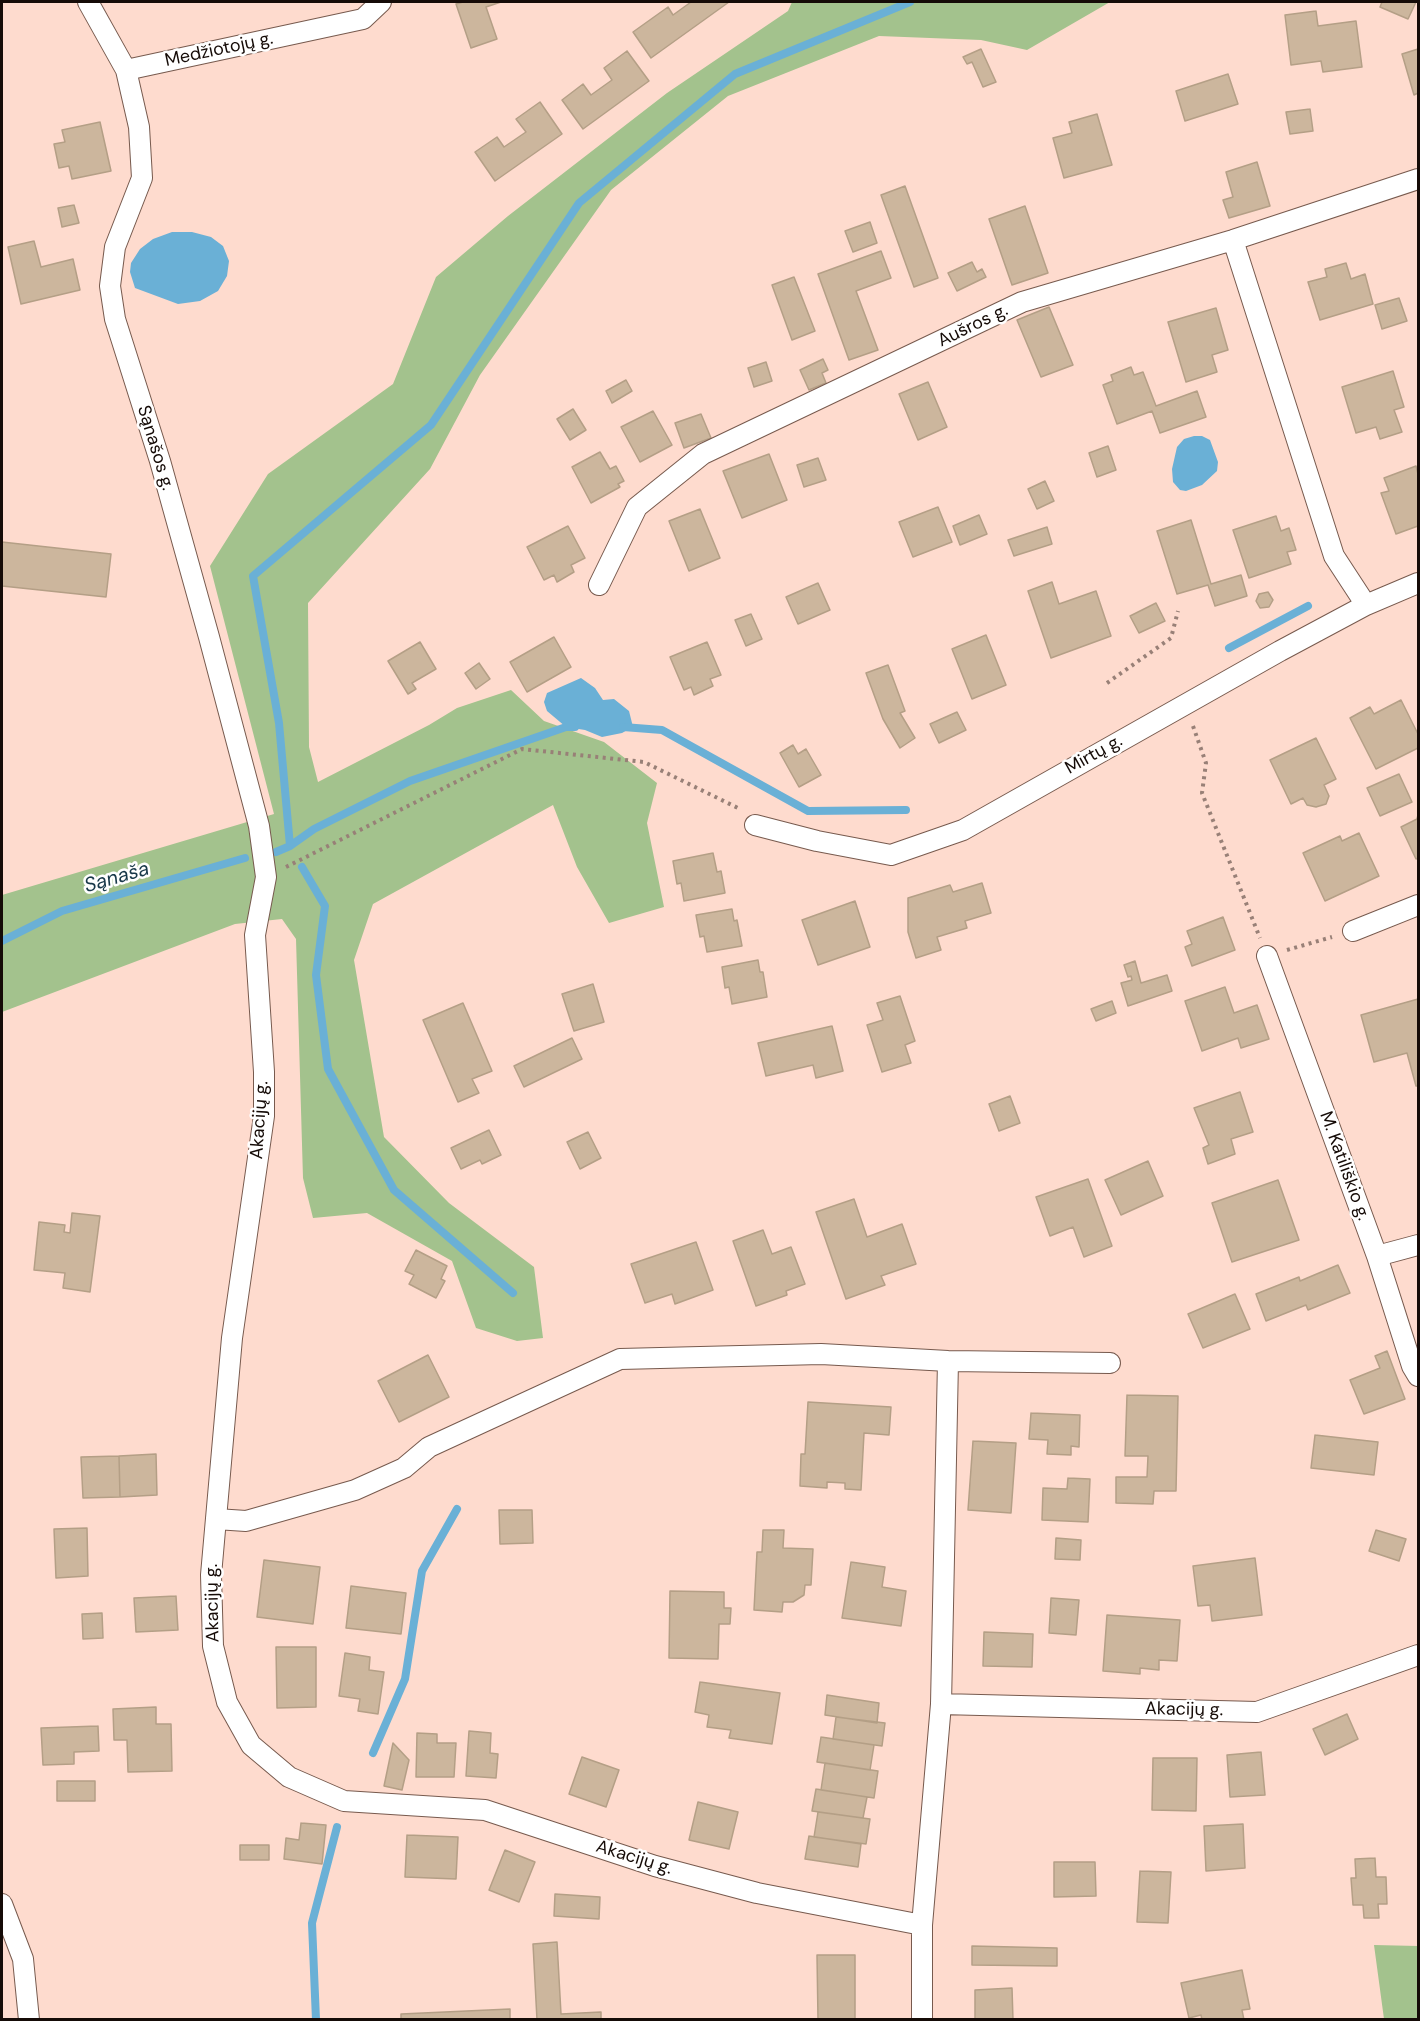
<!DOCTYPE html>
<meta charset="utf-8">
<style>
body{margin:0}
#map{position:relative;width:1420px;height:2021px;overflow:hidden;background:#fedbce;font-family:"DM Sans",sans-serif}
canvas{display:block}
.frame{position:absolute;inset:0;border:3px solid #150b07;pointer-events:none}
</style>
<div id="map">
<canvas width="1420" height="2021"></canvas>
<div class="frame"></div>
</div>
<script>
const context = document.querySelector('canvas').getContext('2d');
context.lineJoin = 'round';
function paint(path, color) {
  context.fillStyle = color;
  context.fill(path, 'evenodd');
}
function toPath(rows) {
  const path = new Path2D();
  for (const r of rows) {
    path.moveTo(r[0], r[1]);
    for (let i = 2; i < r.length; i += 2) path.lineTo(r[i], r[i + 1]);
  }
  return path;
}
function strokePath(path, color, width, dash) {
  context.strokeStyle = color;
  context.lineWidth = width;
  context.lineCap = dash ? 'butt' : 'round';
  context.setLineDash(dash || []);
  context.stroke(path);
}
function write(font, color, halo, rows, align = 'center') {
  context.font = font + ' "DM Sans",sans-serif';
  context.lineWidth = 5;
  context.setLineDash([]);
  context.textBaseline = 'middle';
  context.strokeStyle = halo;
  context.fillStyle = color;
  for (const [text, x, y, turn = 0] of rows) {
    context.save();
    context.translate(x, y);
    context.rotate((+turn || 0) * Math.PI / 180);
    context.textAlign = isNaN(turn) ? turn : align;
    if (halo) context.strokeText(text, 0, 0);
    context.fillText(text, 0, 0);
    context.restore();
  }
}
paint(toPath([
 [792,2,1110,2,1027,50,981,40,879,36,728,96,611,190,480,375,430,469,308,603,309,747,318,782,429,725,457,708,511,690,544,721,604,742,657,783,647,823,664,907,609,923,577,867,553,805,373,904,354,960,384,1137,449,1203,534,1267,543,1338,517,1341,476,1328,452,1261,367,1213,313,1218,303,1178,296,939,282,919,235,924,2,1012,2,895,274,814,210,566,268,474,393,384,436,277,508,216,667,93,788,11],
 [1374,1945,1418,1946,1418,2019,1384,2019]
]), '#a3c28d');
paint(toPath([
 [172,232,192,232,211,237,223,246,229,261,227,276,218,291,200,301,178,304,135,288,130,272,131,263,140,249,153,239],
 [1194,436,1202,436,1210,440,1218,462,1217,471,1202,485,1186,491,1180,490,1173,482,1172,469,1177,447,1184,439],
 [581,678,595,688,603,700,614,699,629,711,633,727,622,733,602,737,585,730,566,727,547,711,544,702,547,693]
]), '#6ab0d6');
strokePath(toPath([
 [1229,648,1308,606],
 [623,727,662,730,808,811,906,810],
 [290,846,279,723,253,576,431,425,579,203,735,74,910,2],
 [276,852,290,846,314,829,410,781,566,727,575,727],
 [302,867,325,906,316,975,328,1069,394,1190,513,1293],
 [2,941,62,911,245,858],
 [373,1753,405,1679,422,1571,457,1509],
 [316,2020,312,1923,337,1827]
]), '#6ab0d6', 8);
const building = toPath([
 [463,2,501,2,486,7,497,39,471,48,456,4,463,2],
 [691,2,729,2,651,58,633,32,668,7,673,15,691,2],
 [1382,2,1416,2,1408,19,1380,7,1382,2],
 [1316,11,1318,26,1356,21,1362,67,1323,72,1321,61,1291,65,1285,15,1316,11],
 [981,49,996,82,983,87,972,62,967,64,963,57,981,49],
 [1418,49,1418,93,1414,95,1402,54,1418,49],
 [627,51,649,81,583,129,562,100,583,84,591,95,612,80,604,68,627,51],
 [1228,74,1238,104,1185,121,1176,91,1228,74],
 [540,102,562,134,495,181,475,152,497,137,504,147,526,132,516,119,540,102],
 [1310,109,1313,131,1290,134,1286,112,1310,109],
 [1097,114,1112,165,1064,178,1053,138,1072,133,1069,122,1097,114],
 [100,122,111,171,72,179,69,166,59,168,54,144,65,142,62,130,100,122],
 [1257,162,1270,206,1229,218,1223,200,1233,197,1226,172,1257,162],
 [905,186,938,278,914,287,881,195,905,186],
 [74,205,79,223,62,227,58,208,74,205],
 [1025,206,1048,273,1012,285,989,219,1025,206],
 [870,222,877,243,853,252,845,231,870,222],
 [34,241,41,267,73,259,80,290,21,304,8,247,34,241],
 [881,251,891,278,856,291,878,350,849,360,818,274,881,251],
 [972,262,977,272,982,269,986,277,957,291,948,273,972,262],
 [1346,263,1351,279,1365,274,1373,304,1320,320,1308,282,1327,277,1325,269,1346,263],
 [794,277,815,331,792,340,772,285,794,277],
 [1399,298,1407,321,1382,329,1375,305,1399,298],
 [1049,307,1073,365,1041,377,1017,320,1049,307],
 [1216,308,1228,350,1212,355,1217,372,1186,382,1168,322,1216,308],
 [823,359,828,370,822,373,826,383,809,390,800,370,823,359],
 [766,362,772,381,754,387,748,368,766,362],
 [1131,367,1134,375,1143,372,1156,406,1197,391,1206,417,1160,433,1152,411,1117,424,1103,385,1113,381,1111,375,1131,367],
 [1393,371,1404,407,1394,410,1402,432,1380,439,1376,427,1356,433,1342,387,1393,371],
 [626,380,632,391,612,403,606,391,626,380],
 [928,382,947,427,918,440,899,394,928,382],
 [573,409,586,430,570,440,557,419,573,409],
 [653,411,672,445,640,462,621,427,653,411],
 [701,414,711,438,684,448,675,423,701,414],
 [1108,446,1116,470,1097,477,1089,453,1108,446],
 [600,452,610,469,616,466,624,481,618,484,620,487,591,503,572,467,600,452],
 [769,454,787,500,742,518,723,471,769,454],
 [818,458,826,480,804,487,797,465,818,458],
 [1416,466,1418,474,1418,526,1396,534,1381,493,1389,491,1384,478,1416,466],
 [1045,481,1054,501,1037,509,1028,489,1045,481],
 [938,507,952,542,913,557,899,522,938,507],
 [700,509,720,558,689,571,669,521,700,509],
 [979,515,987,534,960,545,953,526,979,515],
 [1276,516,1281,531,1289,528,1296,550,1287,552,1291,564,1249,578,1233,530,1276,516],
 [1191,520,1211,584,1241,575,1247,596,1215,606,1208,585,1177,594,1157,531,1191,520],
 [568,526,585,558,571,565,574,572,557,582,554,575,544,580,527,547,568,526],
 [1047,527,1052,544,1014,556,1008,540,1047,527],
 [2,542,111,554,106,597,2,586,2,542],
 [1052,582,1059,604,1096,591,1111,636,1051,658,1028,591,1052,582],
 [818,583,830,610,798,624,786,597,818,583],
 [1268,592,1273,600,1269,607,1260,608,1256,601,1259,594,1268,592],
 [1156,603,1165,621,1139,633,1130,616,1156,603],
 [751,614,762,639,746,646,735,620,751,614],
 [986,635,1006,685,972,699,952,649,986,635],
 [554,637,571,667,527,692,510,662,554,637],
 [420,642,436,669,412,683,416,689,408,694,388,661,420,642],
 [707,642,721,675,710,679,713,686,694,695,691,687,684,690,670,657,707,642],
 [479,663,490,679,476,689,465,673,479,663],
 [888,665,905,711,900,713,915,738,900,748,883,719,866,673,888,665],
 [1401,700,1418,734,1418,748,1376,769,1350,718,1370,707,1374,714,1401,700],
 [957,712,966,730,939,743,930,724,957,712],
 [1316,738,1336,779,1324,785,1329,796,1326,804,1316,807,1307,805,1303,798,1291,804,1270,760,1316,738],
 [793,745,798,754,806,749,821,775,799,787,780,753,793,745],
 [1399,774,1412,802,1380,816,1367,788,1399,774],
 [1418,815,1418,858,1416,859,1401,827,1417,819,1418,815],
 [1359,833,1379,876,1325,901,1303,853,1340,836,1342,841,1359,833],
 [713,853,717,872,721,871,725,893,684,901,681,883,677,884,673,861,713,853],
 [982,883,991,913,965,921,967,928,937,937,941,950,916,958,908,932,908,898,950,885,953,892,982,883],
 [855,901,870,947,818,965,802,920,855,901],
 [732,909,734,921,737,920,742,946,707,952,704,936,700,937,696,915,732,909],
 [1223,917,1235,950,1192,966,1185,947,1192,944,1187,931,1223,917],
 [758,960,760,972,763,972,767,997,732,1004,729,987,725,988,722,967,758,960],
 [1135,961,1141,983,1167,975,1172,991,1128,1006,1121,983,1132,980,1131,976,1128,977,1124,965,1135,961],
 [593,984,604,1022,574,1031,562,994,593,984],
 [1225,987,1234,1013,1257,1005,1269,1039,1241,1048,1238,1038,1202,1051,1185,1001,1225,987],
 [900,996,915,1041,905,1045,911,1063,882,1072,867,1025,883,1020,877,1003,900,996],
 [1418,999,1418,1086,1416,1086,1407,1053,1374,1062,1361,1015,1418,999],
 [1112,1001,1116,1013,1096,1021,1091,1009,1112,1001],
 [463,1003,492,1071,472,1079,479,1093,458,1102,423,1020,463,1003],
 [832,1026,843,1071,816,1078,813,1065,766,1076,758,1043,832,1026],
 [572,1038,582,1059,524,1087,514,1066,572,1038],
 [1240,1092,1253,1132,1231,1139,1235,1154,1208,1164,1203,1148,1209,1145,1194,1108,1240,1092],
 [1010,1096,1020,1123,999,1131,989,1104,1010,1096],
 [489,1130,501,1155,482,1164,480,1160,461,1169,451,1148,489,1130],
 [588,1132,601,1158,580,1169,567,1142,588,1132],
 [1148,1161,1163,1196,1121,1215,1105,1180,1148,1161],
 [1088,1179,1112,1246,1084,1257,1073,1227,1050,1236,1036,1197,1088,1179],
 [1278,1180,1299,1240,1232,1262,1212,1203,1278,1180],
 [854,1199,867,1237,902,1224,916,1264,881,1276,885,1285,846,1299,816,1212,854,1199],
 [72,1213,100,1216,90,1292,63,1288,65,1273,34,1270,39,1222,65,1225,64,1232,70,1233,72,1213],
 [763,1230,772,1254,791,1247,805,1284,786,1291,787,1295,756,1306,733,1241,763,1230],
 [696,1242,713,1290,675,1304,672,1294,645,1303,631,1264,696,1242],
 [416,1250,447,1266,441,1279,445,1281,436,1298,409,1284,414,1275,405,1271,416,1250],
 [1338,1265,1350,1293,1308,1310,1306,1305,1266,1321,1256,1294,1299,1277,1300,1281,1338,1265],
 [1235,1294,1250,1329,1203,1348,1188,1314,1235,1294],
 [1387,1351,1405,1399,1364,1414,1350,1380,1380,1368,1375,1356,1387,1351],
 [428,1355,449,1397,399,1422,378,1381,428,1355],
 [1127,1395,1178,1396,1176,1491,1154,1491,1153,1504,1116,1503,1116,1477,1147,1477,1148,1456,1125,1456,1127,1395],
 [808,1402,891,1407,889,1435,864,1433,861,1490,845,1489,845,1483,827,1482,827,1488,800,1486,801,1454,805,1454,808,1402],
 [1031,1413,1080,1415,1079,1447,1071,1446,1071,1455,1047,1454,1048,1440,1029,1439,1031,1413],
 [1315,1435,1378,1442,1374,1475,1311,1468,1315,1435],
 [973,1441,1016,1443,1011,1513,968,1510,973,1441],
 [156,1454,157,1495,120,1497,119,1456,156,1454],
 [119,1456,120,1497,83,1498,81,1457,119,1456],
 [1068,1478,1090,1479,1088,1522,1042,1520,1043,1488,1067,1489,1068,1478],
 [499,1510,532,1510,533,1543,500,1544,499,1510],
 [87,1528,88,1576,56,1578,54,1529,87,1528],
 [763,1530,784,1530,783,1548,813,1549,811,1585,805,1585,804,1595,793,1602,783,1602,782,1612,754,1610,757,1552,762,1552,763,1530],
 [1376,1530,1406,1539,1399,1561,1369,1551,1376,1530],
 [1056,1538,1081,1540,1080,1560,1055,1559,1056,1538],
 [1255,1558,1262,1615,1212,1621,1210,1605,1198,1606,1193,1566,1255,1558],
 [264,1560,320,1567,313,1624,257,1617,264,1560],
 [851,1562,885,1567,882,1587,906,1591,901,1626,842,1618,851,1562],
 [351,1586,406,1593,401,1634,346,1628,351,1586],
 [670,1591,724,1592,724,1608,731,1608,730,1624,719,1624,718,1659,669,1658,670,1591],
 [176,1596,178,1630,136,1632,134,1598,176,1596],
 [1051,1598,1079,1600,1076,1635,1049,1633,1051,1598],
 [102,1613,103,1638,83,1639,82,1614,102,1613],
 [1107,1615,1180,1620,1177,1661,1159,1660,1159,1670,1140,1668,1140,1674,1103,1671,1107,1615],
 [984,1632,1033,1634,1032,1667,983,1666,984,1632],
 [276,1647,316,1647,316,1707,277,1708,276,1647],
 [345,1653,370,1657,369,1670,384,1672,378,1714,358,1711,360,1699,339,1696,345,1653],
 [700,1682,780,1693,772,1744,729,1738,731,1730,707,1727,709,1715,695,1712,700,1682],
 [827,1695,879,1703,877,1723,825,1715,827,1695],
 [156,1707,156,1724,171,1724,172,1771,128,1772,127,1740,114,1740,113,1709,156,1707],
 [1347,1714,1358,1739,1325,1755,1313,1729,1347,1714],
 [836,1717,885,1723,882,1746,833,1739,836,1717],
 [98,1726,99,1751,74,1752,74,1764,43,1765,41,1728,98,1726],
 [469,1731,491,1733,490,1753,498,1754,496,1778,466,1776,469,1731],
 [417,1733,437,1734,437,1743,456,1743,454,1777,416,1777,417,1733],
 [821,1737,874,1745,870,1770,817,1762,821,1737],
 [393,1743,409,1760,402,1790,384,1786,393,1743],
 [1261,1752,1265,1795,1230,1797,1227,1755,1261,1752],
 [582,1757,619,1770,606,1807,569,1794,582,1757],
 [1153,1758,1197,1758,1196,1811,1152,1810,1153,1758],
 [825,1763,878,1771,874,1798,821,1790,825,1763],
 [57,1781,95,1781,95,1801,57,1801,57,1781],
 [816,1789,867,1797,863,1818,812,1811,816,1789],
 [698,1802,738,1812,729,1849,689,1840,698,1802],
 [818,1812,870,1819,866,1844,814,1837,818,1812],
 [301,1823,326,1825,322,1864,284,1859,286,1838,299,1840,301,1823],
 [1243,1824,1245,1868,1206,1871,1204,1826,1243,1824],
 [407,1835,458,1837,456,1879,405,1877,407,1835],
 [809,1836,861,1844,858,1867,805,1859,809,1836],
 [240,1845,269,1845,269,1860,240,1860,240,1845],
 [505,1850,535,1862,519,1902,489,1890,505,1850],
 [1375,1858,1376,1877,1386,1877,1387,1904,1378,1904,1379,1918,1364,1918,1363,1905,1353,1905,1351,1878,1356,1878,1355,1859,1375,1858],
 [1054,1862,1095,1862,1096,1896,1054,1897,1054,1862],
 [1140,1871,1171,1872,1168,1923,1137,1922,1140,1871],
 [555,1894,600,1897,599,1919,554,1916,555,1894],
 [557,1942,561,2014,601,2012,601,2020,537,2020,533,1944,557,1942],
 [972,1946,1057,1948,1057,1966,972,1965,972,1946],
 [817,1955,855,1955,855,2020,818,2020,817,1955],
 [1242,1970,1250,2009,1242,2010,1244,2020,1202,2020,1201,2015,1189,2018,1181,1983,1242,1970],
 [1012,1988,1013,2020,975,2020,975,1990,1012,1988],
 [510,2009,510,2020,401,2020,401,2014,510,2009]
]);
paint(building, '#ccb69d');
strokePath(building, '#b49f86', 1.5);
const minor = toPath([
 [88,2,126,70,139,127,142,178,115,247,110,286,115,319,160,461,209,637,259,826,266,877,255,935,264,1072,264,1116,232,1338,211,1575,213,1646,227,1702,251,1745,289,1777,344,1801,485,1810,655,1866,757,1893,922,1925],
 [126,70,363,19,381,2],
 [1233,240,1334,556,1366,605],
 [599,585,637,507,703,454,1022,302,1233,240,1418,179],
 [755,825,817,841,891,855,963,830,1280,651,1366,605,1418,583],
 [1353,931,1418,905],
 [1267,956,1377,1256,1412,1366,1418,1376],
 [1377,1256,1418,1245],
 [216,1519,246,1521,355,1490,404,1468,429,1447,620,1359,821,1354,948,1361,1110,1363],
 [941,1704,1257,1712,1418,1655],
 [2,1904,23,1959,29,2020],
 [922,2020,922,1925,941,1704,948,1361]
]);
strokePath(minor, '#775a4e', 22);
strokePath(toPath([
 [1107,683,1171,638,1178,611],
 [1193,726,1206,763,1202,793,1260,938],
 [286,867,522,749,644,762,740,809],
 [1287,950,1332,937]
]), '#988077', 4, [3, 4.5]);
strokePath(minor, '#fff', 20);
write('18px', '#150b07', '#fff', [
 ["Medžiotojų g.",219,50,-12],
 ["Aušros g.",973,326,-26],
 ["Sąnašos g.",155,448,73],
 ["Mirtų g.",1094,755,-29],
 ["Akacijų g.",260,1120,-86],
 ["M. Katiliškio g.",1344,1166,70],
 ["Akacijų g.",213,1603,-91],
 ["Akacijų g.",1184,1710,1],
 ["Akacijų g.",634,1858,17]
]);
write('italic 20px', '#183849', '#fff', [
 ["Sąnaša",117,878,-16]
]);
</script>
